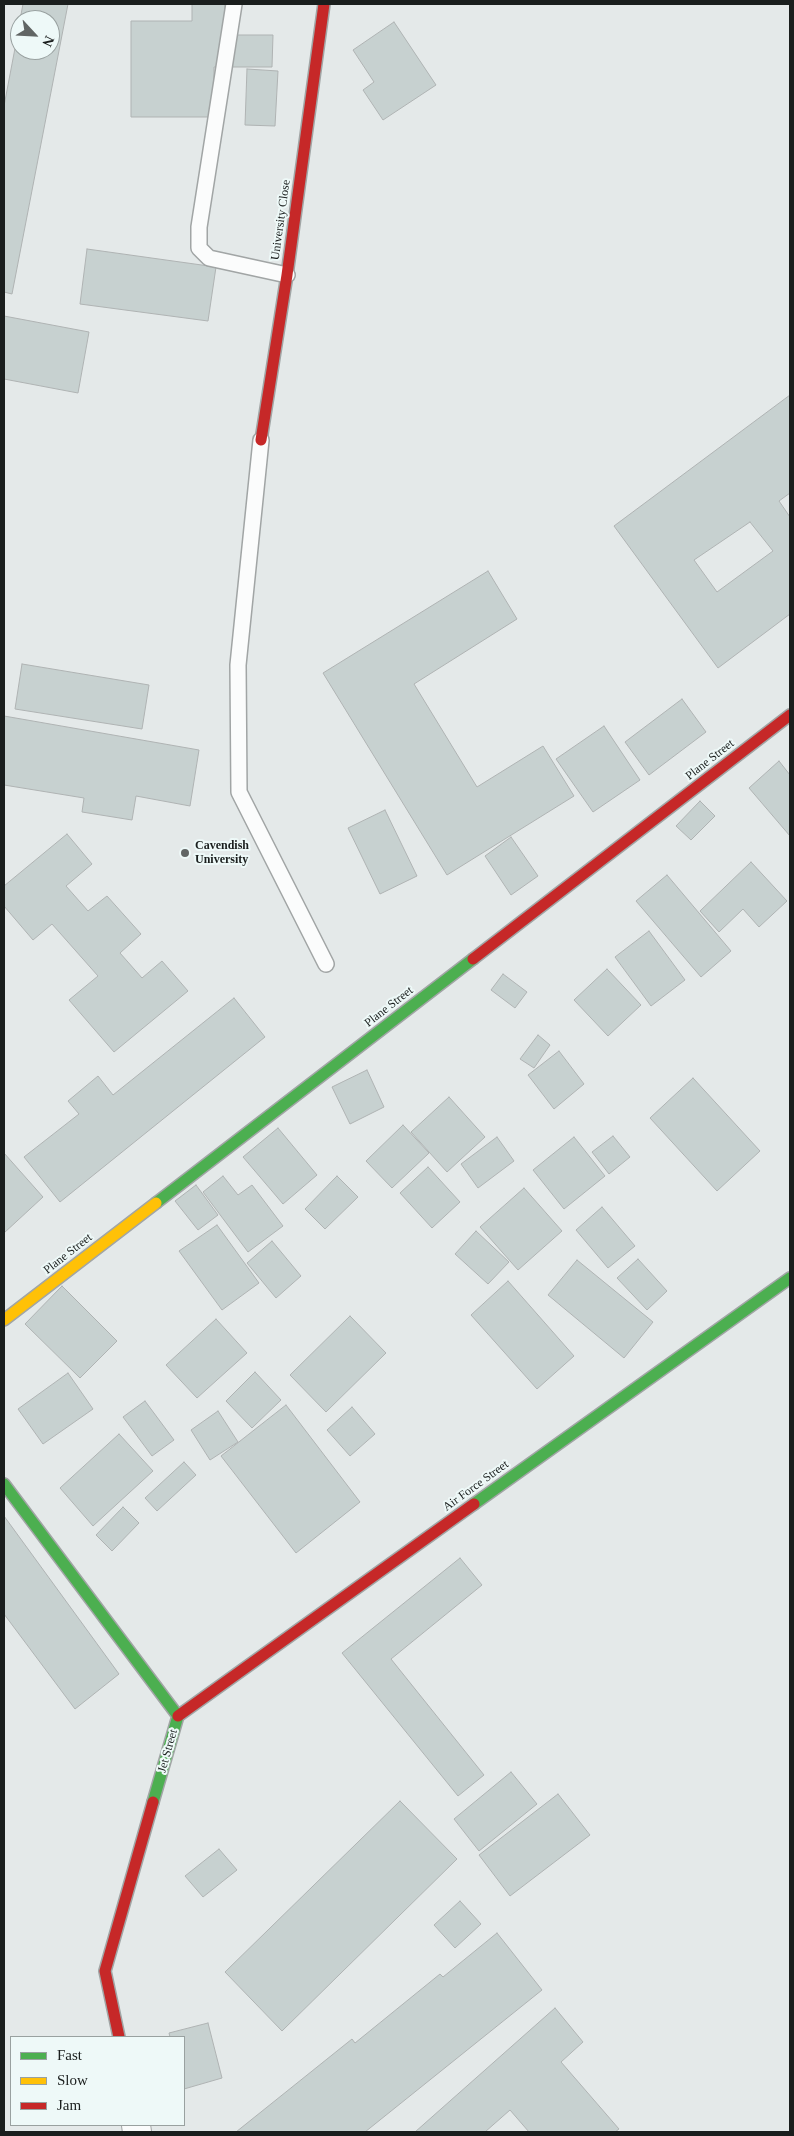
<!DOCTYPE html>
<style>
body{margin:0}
#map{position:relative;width:794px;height:2136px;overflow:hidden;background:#e4e9e9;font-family:"Times New Roman",serif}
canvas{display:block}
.frame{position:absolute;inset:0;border:5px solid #1a1e1d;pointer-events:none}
.legend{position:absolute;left:10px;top:2036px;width:175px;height:90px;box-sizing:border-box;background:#eef9f8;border:1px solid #99a1a0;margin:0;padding:6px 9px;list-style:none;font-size:15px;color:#1a1e1d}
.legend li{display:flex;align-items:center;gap:10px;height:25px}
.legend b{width:25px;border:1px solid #99a1a0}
.north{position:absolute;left:10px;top:10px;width:50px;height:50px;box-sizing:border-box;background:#eef9f8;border:1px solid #99a1a0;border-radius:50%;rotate:115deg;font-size:14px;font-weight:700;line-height:20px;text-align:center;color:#1a1e1d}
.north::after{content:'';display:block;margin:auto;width:18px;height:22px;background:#616564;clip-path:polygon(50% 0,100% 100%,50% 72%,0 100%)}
</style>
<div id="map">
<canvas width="794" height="2136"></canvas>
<div class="frame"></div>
<ul class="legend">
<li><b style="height:6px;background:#4caf50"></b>Fast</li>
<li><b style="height:6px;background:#ffc107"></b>Slow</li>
<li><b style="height:6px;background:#c62828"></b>Jam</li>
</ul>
<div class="north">N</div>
</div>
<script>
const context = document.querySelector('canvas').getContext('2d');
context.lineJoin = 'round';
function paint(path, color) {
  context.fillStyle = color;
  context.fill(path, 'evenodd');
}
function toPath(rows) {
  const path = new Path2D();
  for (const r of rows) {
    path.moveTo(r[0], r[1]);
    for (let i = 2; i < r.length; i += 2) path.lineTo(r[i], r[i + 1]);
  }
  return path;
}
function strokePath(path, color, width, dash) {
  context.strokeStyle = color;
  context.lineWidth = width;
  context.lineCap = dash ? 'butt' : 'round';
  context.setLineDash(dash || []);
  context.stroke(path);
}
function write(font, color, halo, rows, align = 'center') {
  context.font = font + ' "Times New Roman",serif';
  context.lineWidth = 4;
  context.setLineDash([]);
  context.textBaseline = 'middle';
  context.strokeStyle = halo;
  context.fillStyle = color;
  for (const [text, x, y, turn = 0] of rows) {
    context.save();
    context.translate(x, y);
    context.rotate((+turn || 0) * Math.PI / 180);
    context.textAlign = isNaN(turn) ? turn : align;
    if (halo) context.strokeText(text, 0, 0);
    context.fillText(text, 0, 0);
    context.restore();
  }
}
const building = toPath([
 [23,4,68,4,12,294,4,292,4,106,20,22,20,50,50,50,50,20,20,20,23,4],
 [192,4,225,4,225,35,273,35,272,67,214,67,214,117,131,117,131,21,192,21,192,4],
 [394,22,436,85,383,120,363,90,374,82,353,50,394,22],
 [247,69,278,71,275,126,245,125,247,69],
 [87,249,216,267,208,321,80,304,87,249],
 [4,316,89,332,78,393,4,379,4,316],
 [790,395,790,493,779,501,790,517,790,614,718,668,614,526,790,395],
 [750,522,773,551,717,592,694,560,750,522],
 [488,571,517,619,414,684,477,787,543,746,574,796,447,875,323,673,488,571],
 [22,664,149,685,142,729,15,709,22,664],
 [682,699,706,732,649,775,625,742,682,699],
 [4,716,199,750,190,806,136,796,132,820,82,812,84,798,4,785,4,716],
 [604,726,640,780,593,812,556,759,604,726],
 [779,761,790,775,790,836,749,788,779,761],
 [700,801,715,816,691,840,676,826,700,801],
 [385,810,417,876,380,894,348,828,385,810],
 [67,834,92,864,66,886,88,911,107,896,141,934,120,953,142,978,162,961,188,991,114,1052,69,1000,98,976,52,924,33,940,4,906,4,886,67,834],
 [511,837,538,876,511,895,485,856,511,837],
 [751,862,787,901,759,927,743,909,719,932,700,911,751,862],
 [667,875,731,951,701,977,636,901,667,875],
 [649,931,685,980,651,1006,615,957,649,931],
 [607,969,641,1005,608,1036,574,1000,607,969],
 [503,974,527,992,515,1008,491,990,503,974],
 [234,998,265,1037,60,1202,24,1157,79,1114,68,1101,98,1076,113,1095,234,998],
 [538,1035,550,1045,534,1068,520,1059,538,1035],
 [559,1051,584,1084,554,1109,528,1075,559,1051],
 [367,1070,384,1107,350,1124,332,1087,367,1070],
 [693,1078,760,1151,717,1191,650,1118,693,1078],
 [449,1097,485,1137,447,1172,411,1132,449,1097],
 [403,1125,429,1153,392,1188,366,1161,403,1125],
 [278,1128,317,1175,283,1204,243,1157,278,1128],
 [613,1136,630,1157,609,1174,592,1152,613,1136],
 [497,1137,514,1161,478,1188,461,1164,497,1137],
 [574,1137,605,1176,564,1209,533,1170,574,1137],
 [4,1153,43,1197,4,1233,4,1153],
 [428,1167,460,1202,432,1228,400,1193,428,1167],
 [223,1176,238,1195,252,1185,283,1226,248,1252,203,1192,223,1176],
 [337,1176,358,1197,325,1229,305,1209,337,1176],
 [196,1185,218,1215,198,1230,175,1201,196,1185],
 [524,1188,562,1231,518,1270,480,1227,524,1188],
 [602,1207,635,1246,608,1268,576,1230,602,1207],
 [217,1225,259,1283,222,1310,179,1251,217,1225],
 [476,1231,509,1262,488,1284,455,1254,476,1231],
 [272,1241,301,1276,276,1298,247,1263,272,1241],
 [638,1259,667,1291,647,1310,617,1278,638,1259],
 [577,1260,653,1322,624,1358,548,1295,577,1260],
 [508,1281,574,1356,537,1389,471,1315,508,1281],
 [62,1286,117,1341,80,1378,25,1324,62,1286],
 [350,1316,386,1353,326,1412,290,1375,350,1316],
 [216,1319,247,1353,197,1398,166,1365,216,1319],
 [255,1372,281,1400,252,1428,226,1401,255,1372],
 [68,1373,93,1409,43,1444,18,1409,68,1373],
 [145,1401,174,1440,152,1456,123,1417,145,1401],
 [286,1405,360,1502,296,1553,221,1456,286,1405],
 [352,1407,375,1434,350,1456,327,1430,352,1407],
 [218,1411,238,1442,210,1460,191,1430,218,1411],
 [119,1434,153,1471,93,1526,60,1488,119,1434],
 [184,1462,196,1475,157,1511,145,1498,184,1462],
 [123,1507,139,1523,112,1551,96,1535,123,1507],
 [4,1516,119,1674,75,1709,4,1614,4,1516],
 [460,1558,482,1585,391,1659,484,1775,458,1796,342,1653,460,1558],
 [511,1772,537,1804,479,1851,454,1819,511,1772],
 [558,1794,590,1835,510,1896,479,1855,558,1794],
 [400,1801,457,1859,282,2031,225,1972,400,1801],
 [219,1849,237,1870,203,1897,185,1876,219,1849],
 [460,1901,481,1924,455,1948,434,1925,460,1901],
 [497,1933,542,1990,365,2132,236,2132,352,2039,355,2043,440,1974,443,1977,497,1933],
 [555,2008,583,2042,561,2062,619,2129,615,2132,529,2132,510,2110,485,2132,415,2132,555,2008],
 [208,2023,222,2078,184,2089,184,2037,170,2037,169,2033,208,2023]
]);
paint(building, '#c7d1d0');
strokePath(building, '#afb3b3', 1);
const lane = toPath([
 [234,4,199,227,199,248,209,258,287,275],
 [261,440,238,665,239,792,326,964]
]);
const street = toPath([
 [136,2125,137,2132]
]);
const fast = toPath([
 [156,1203,473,959],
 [4,1484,178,1716,153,1802],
 [474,1504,790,1278]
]);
const slow = toPath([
 [4,1320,156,1203]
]);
const jam = toPath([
 [261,440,287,275,324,4],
 [473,959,790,715],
 [178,1716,474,1504],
 [119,2037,105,1971,153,1802]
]);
strokePath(lane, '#a1a5a5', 18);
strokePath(street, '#a1a5a5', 30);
strokePath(fast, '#a1a5a5', 14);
strokePath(slow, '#a1a5a5', 14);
strokePath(jam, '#a1a5a5', 14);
strokePath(lane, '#fbfcfc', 15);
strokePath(street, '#fbfcfc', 28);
strokePath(fast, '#4caf50', 11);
strokePath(slow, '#ffc107', 11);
strokePath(jam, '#c62828', 11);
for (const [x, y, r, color] of [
 [185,853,5,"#616564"]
]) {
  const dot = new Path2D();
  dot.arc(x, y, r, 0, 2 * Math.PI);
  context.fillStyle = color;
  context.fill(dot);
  strokePath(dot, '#eef9f8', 2);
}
write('12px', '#1a1e1d', '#eef9f8', [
 ["University Close",281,220,-82],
 ["Plane Street",710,760,-38],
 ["Plane Street",389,1007,-38],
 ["Plane Street",68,1254,-38],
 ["Air Force Street",476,1486,-36],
 ["Jet Street",168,1751,-74]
]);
write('bold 12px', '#1a1e1d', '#eef9f8', [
 ["Cavendish",195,846],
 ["University",195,860]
], 'left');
</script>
